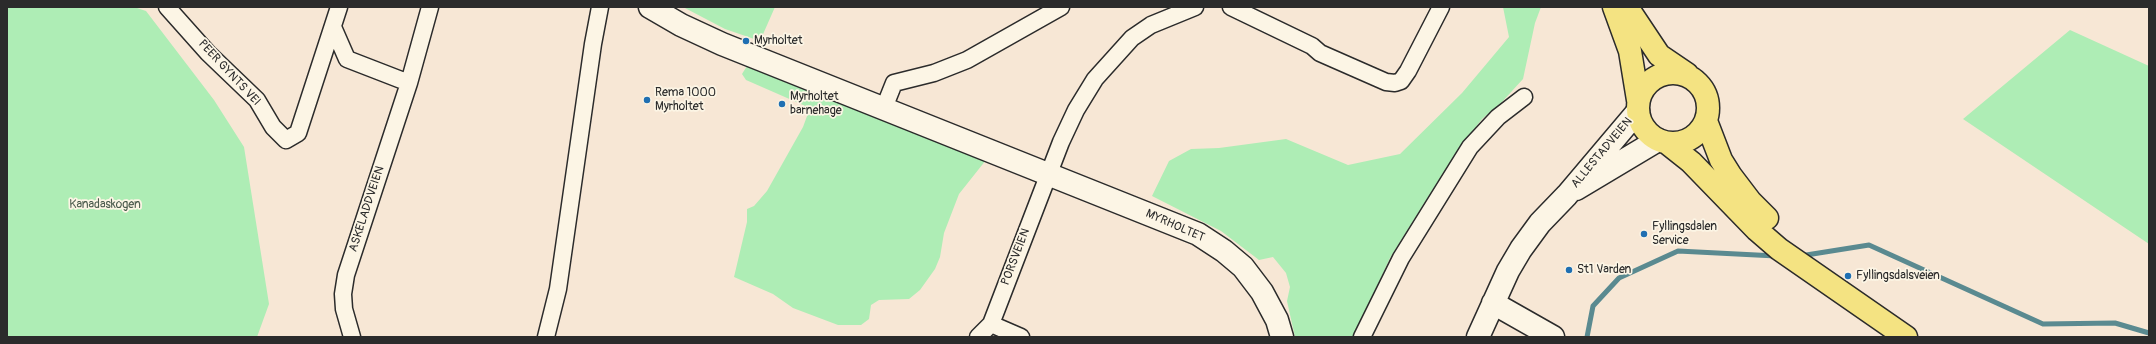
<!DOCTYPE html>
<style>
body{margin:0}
#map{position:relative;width:2156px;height:344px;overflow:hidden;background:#f7e7d5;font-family:Pangolin,sans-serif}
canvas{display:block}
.frame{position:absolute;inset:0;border:8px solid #2b2b2b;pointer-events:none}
</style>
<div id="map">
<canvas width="2156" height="344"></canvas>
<div class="frame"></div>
</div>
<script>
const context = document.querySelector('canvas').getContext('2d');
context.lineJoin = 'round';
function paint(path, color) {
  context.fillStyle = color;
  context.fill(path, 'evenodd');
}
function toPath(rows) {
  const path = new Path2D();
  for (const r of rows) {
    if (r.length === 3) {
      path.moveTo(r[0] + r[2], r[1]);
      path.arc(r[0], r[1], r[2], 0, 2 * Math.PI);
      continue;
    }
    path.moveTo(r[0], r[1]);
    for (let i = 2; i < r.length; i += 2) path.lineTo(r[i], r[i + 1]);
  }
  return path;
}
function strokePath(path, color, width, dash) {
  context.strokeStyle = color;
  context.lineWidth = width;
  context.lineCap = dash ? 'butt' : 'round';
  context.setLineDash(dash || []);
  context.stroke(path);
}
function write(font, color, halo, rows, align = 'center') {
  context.font = font + ' Pangolin,sans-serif';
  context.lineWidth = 3.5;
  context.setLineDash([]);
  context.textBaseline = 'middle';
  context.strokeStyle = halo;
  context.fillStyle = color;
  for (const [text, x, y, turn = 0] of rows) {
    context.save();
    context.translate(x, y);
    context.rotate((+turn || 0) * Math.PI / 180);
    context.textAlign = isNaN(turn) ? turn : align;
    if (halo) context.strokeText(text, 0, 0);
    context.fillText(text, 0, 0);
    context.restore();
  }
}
paint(toPath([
 [7,7,134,7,146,11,214,100,244,147,269,304,257,337,7,337],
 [683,7,775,7,760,41,725,29],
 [1503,7,1541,7,1535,23,1523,79,1501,103,1482,119,1455,154,1390,258,1354,337,1295,337,1287,301,1290,287,1286,273,1273,257,1259,260,1221,231,1152,196,1169,161,1191,149,1219,148,1286,139,1348,165,1400,154,1462,93,1509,37],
 [2070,30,2149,66,2149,244,1963,119],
 [747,66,986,160,959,194,944,233,940,257,935,269,920,290,909,299,879,300,871,305,869,319,861,325,838,325,793,308,773,294,734,277,747,222,747,209,754,206,767,191,803,127,810,108,746,80,742,74]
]), '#aeedb5');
strokePath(toPath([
 [1800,256,1869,245,2043,324,2115,323,2149,333],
 [1587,337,1593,306,1619,278,1678,251,1776,256]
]), '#5a8a90', 5);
const minor = toPath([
 [167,7,208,53,257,100,273,127,286,140,298,133,339,7],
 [1231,7,1312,46,1320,53,1386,82,1395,83,1401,81,1408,71,1441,7],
 [333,27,347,59,409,83],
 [884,108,894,83,934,73,967,60,1061,7],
 [991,324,1021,337],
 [352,337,344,309,343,294,346,275,409,83,430,7],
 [546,337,558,289,593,44,600,7],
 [978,337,991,324,1061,142,1076,110,1095,79,1132,38,1151,25,1195,7],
 [1362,337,1401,258,1470,147,1498,117,1524,97]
]);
const secondary = toPath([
 [650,7,681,25,722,44,1198,234,1224,251,1243,267,1262,292,1277,320,1282,337],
 [1576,189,1658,140],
 [1493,303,1553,337],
 [1478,337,1508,271,1521,249,1540,223,1567,195,1638,111]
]);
const primary = toPath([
 [1614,7,1630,51,1638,100],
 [1627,7,1659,55,1687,74],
 [1673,108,35],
 [1706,121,1721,160,1731,176,1750,201,1767,218],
 [1667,143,1691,162,1757,230,1779,249,1906,337]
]);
strokePath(minor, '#2b2b2b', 19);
strokePath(secondary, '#2b2b2b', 25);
strokePath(primary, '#2b2b2b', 25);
strokePath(minor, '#fcf5e5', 16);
strokePath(secondary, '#fcf5e5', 22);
strokePath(primary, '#f4e382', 22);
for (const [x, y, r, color] of [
 [746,41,4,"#1f6fb2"],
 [647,100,4,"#1f6fb2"],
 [782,104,4,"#1f6fb2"],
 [1644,234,4,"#1f6fb2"],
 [1569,270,4,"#1f6fb2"],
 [1848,276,4,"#1f6fb2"]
]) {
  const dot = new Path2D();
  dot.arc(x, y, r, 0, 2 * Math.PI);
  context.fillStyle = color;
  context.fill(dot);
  strokePath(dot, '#fcf5e5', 1.5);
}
write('12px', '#2b2b2b', '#fcf5e5', [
 ["Myrholtet",754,41],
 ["Rema 1000",655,93],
 ["Myrholtet",655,107],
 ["Myrholtet",790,97],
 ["barnehage",790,111],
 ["Fyllingsdalen",1652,227],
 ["Service",1652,241],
 ["St1 Varden",1577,270],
 ["Fyllingsdalsveien",1856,276]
], 'left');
write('12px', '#2b2b2b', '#fcf5e5', [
 ["PEER GYNTS VEI",229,73,47],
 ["ALLESTADVEIEN",1602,153,-50],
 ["ASKELADDVEIEN",367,209,-72],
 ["MYRHOLTET",1175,226,24],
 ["PORSVEIEN",1016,257,-69]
]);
write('12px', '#4c5c4e', '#fcf5e5', [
 ["Kanadaskogen",105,205]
]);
</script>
